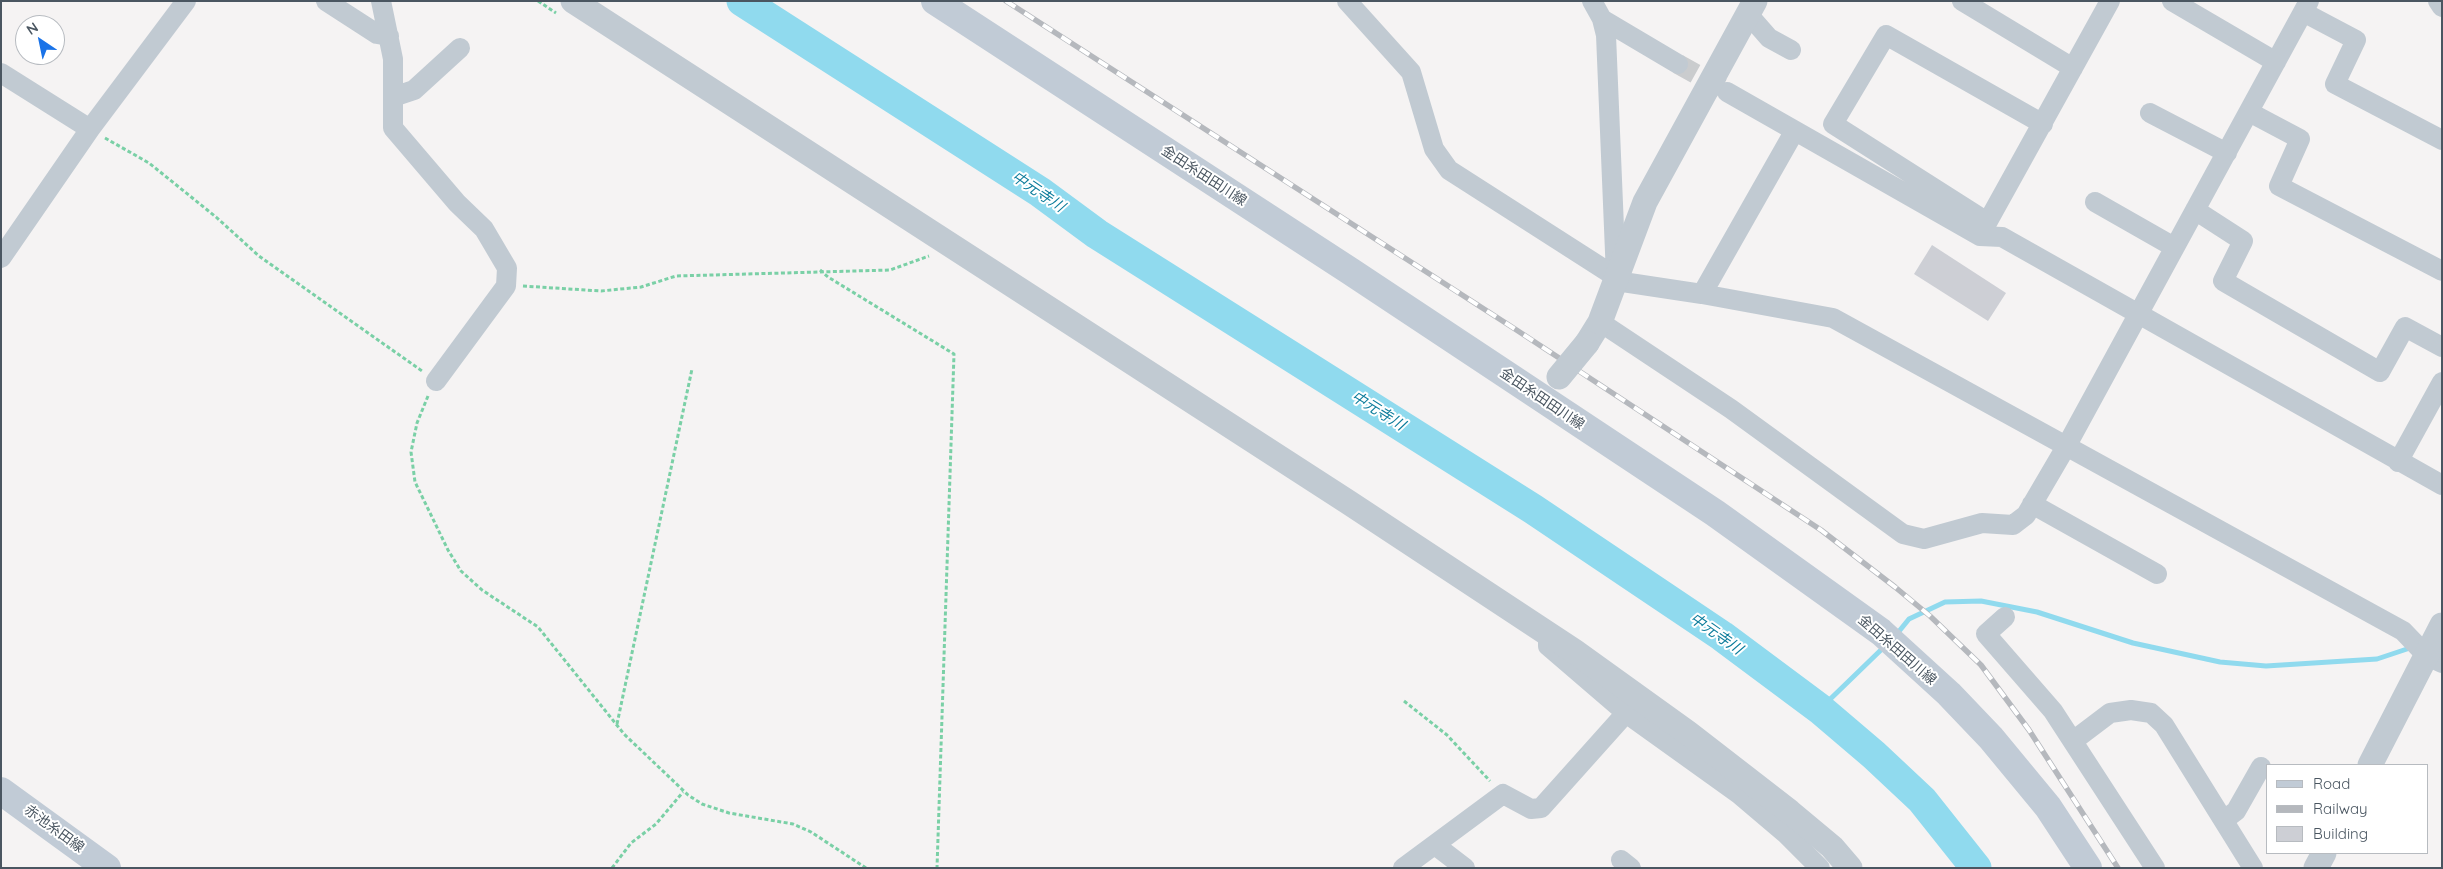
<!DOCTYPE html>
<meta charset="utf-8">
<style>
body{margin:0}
#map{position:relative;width:2443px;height:869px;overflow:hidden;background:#f5f3f3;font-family:Quicksand,sans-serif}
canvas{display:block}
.frame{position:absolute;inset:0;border:2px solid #4a5661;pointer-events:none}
.legend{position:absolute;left:2266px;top:764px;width:162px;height:90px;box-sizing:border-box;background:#fff;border:1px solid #b7bbc0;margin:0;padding:6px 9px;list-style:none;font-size:15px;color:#4a5661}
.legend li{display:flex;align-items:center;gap:10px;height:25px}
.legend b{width:25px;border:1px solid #b7bbc0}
.north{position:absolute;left:15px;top:15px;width:50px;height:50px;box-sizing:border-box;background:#fff;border:1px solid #b7bbc0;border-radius:50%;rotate:326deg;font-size:14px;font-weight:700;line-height:20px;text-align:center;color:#4a5661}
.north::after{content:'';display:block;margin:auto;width:18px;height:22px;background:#1a73e8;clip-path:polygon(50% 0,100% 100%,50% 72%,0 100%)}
</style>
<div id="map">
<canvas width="2443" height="869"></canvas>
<div class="frame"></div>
<ul class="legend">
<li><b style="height:6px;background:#c1cbd6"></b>Road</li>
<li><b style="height:6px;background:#b5b8bd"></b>Railway</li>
<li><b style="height:14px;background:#cdcfd5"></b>Building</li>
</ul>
<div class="north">N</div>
</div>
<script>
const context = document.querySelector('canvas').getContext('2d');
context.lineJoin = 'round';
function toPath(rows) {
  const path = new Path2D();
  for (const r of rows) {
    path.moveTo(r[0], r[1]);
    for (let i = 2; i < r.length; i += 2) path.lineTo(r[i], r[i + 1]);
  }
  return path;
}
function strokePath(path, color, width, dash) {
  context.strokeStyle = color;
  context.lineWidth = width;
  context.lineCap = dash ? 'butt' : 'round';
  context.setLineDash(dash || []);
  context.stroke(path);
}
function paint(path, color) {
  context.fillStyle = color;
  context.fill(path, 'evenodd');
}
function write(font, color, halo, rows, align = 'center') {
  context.font = font + ' Quicksand,"Noto Sans JP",sans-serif';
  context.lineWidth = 4;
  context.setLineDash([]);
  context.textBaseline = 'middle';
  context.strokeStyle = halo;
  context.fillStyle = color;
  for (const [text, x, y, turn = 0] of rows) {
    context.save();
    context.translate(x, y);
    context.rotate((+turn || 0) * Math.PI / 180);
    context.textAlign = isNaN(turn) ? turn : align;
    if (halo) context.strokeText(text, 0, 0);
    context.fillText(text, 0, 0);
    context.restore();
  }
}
strokePath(toPath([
 [1896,635,1909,619,1945,602,1981,601,2037,612,2133,643,2220,662,2266,666,2377,659,2413,647],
 [1820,709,1884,647]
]), '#90daee', 5);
strokePath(toPath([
 [742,1,1040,192,1097,234,1533,509,1722,636,1820,709,1874,755,1922,800,1976,868]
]), '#90daee', 31);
paint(toPath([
 [1932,245,2006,293,1988,321,1914,274]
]), '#cdcfd5');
strokePath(toPath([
 [1678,64,1723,89]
]), '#caccce', 20, [20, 10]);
strokePath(toPath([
 [538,1,556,13],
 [105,138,149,163,216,217,259,256,422,371],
 [820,270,828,277,954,354,937,868],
 [523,286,601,291,641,287,676,276,890,270,929,256],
 [428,396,417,423,411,452,415,482,448,550,461,571,482,590,538,627,624,734,688,795,702,804,729,813,793,824,811,832,866,868],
 [1404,701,1447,735,1490,781],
 [617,724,692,369],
 [612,868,631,843,656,824,683,792]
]), '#7ad0a6', 3, [4, 2.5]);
strokePath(toPath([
 [326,1,377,34,389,36],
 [381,1,393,59,393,128,457,203,484,229,507,268,506,286,436,381],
 [1347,1,1411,72,1434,149,1449,170,1616,277,1616,281,1702,294,1833,318,2403,631,2427,656,2442,663],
 [1592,1,1602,19,1606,35,1616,276],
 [1962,1,2073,68],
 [2172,1,2276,62],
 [2438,1,2442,7],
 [2303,12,2356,40,2335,84,2442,140],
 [1748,14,1769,38,1791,50],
 [1602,19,1678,64],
 [1,73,90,129],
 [1727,92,1980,236,2002,237,2442,485],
 [393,97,414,90,460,48],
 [2249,112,2300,139,2279,186,2442,271],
 [2150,113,2227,153],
 [2095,202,2174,247],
 [2195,210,2243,241,2223,281,2380,372,2405,327,2442,347],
 [1987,222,1833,124,1886,35,2043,124],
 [1982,232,2110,1],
 [1,258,90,129,186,1],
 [1702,294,1794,132],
 [1600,322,1731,409,1903,534,1924,539,1982,523,2013,525,2026,515,2067,445,2309,1],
 [2398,462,2442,382],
 [2032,504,2157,574],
 [2005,617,1986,634,2053,711,2155,868],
 [1548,641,1548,646,1626,713,1739,794,1785,833,1820,868],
 [2073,741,2110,713,2131,710,2151,713,2164,725,2253,868],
 [2224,820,2236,811,2261,767],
 [1435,845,1465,868],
 [1621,860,1631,868],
 [1403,868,1503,794,1531,809,1541,808,1626,713]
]), '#c1cad2', 20);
strokePath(toPath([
 [573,1,1348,502,1574,651,1688,733,1790,812,1832,847,1850,868],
 [1587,343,1600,322,1645,202,1755,1],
 [2370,765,2442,625],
 [2316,868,2324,853]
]), '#c1cad2', 25);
strokePath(toPath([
 [935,1,1350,271,1715,513,1881,632,1949,694,1991,738,2048,807,2088,868],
 [1,791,107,868]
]), '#c1cbd6', 28);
const rail = toPath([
 [1006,1,1515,329,1821,530,1895,587,1930,616,1981,665,2029,730,2118,868]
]);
strokePath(rail, '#b5b8bd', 5.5);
strokePath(rail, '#fff', 4, [11]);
strokePath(toPath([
 [1559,377,1587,343]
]), '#c1cad2', 25);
write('14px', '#4a5661', '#fff', [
 ["金田糸田田川線",1204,176,33],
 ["金田糸田田川線",1542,399,34],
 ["金田糸田田川線",1897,650,41],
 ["赤池糸田線",54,829,36]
]);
write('italic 15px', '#0c7c9b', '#fff', [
 ["中元寺川",1038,192,34],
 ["中元寺川",1378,411,32],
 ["中元寺川",1716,634,35]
]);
</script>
